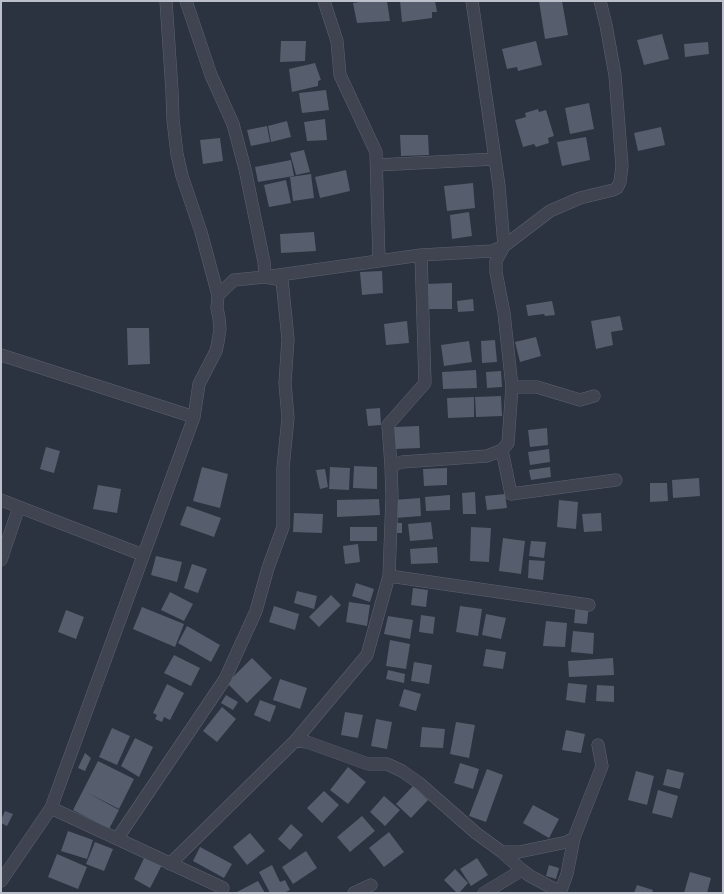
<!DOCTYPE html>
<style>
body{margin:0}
#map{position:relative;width:724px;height:894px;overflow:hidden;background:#2b3240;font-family:Ubuntu,sans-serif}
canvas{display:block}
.frame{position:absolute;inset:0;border:2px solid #bcc0ca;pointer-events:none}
</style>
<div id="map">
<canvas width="724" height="894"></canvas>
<div class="frame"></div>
</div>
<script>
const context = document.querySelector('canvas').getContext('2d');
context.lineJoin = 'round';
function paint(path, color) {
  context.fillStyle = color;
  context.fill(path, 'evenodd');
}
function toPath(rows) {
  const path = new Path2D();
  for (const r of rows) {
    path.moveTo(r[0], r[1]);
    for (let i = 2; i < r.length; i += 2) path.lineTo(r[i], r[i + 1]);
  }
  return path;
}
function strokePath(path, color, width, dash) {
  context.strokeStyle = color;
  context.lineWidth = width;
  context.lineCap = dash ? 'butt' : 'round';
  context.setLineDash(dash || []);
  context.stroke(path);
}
paint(toPath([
 [365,1,387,1,390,21,357,23,353,3],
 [400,1,435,1,437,12,432,12,432,18,402,22],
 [539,1,562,1,568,35,545,39],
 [662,34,669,59,644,65,637,40],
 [281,41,306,41,305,61,280,62],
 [536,41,542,65,518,71,517,67,507,69,502,49],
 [708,42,709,54,685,57,684,44],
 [315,63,321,80,318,81,318,86,292,92,289,69],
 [326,90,329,110,302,113,299,93],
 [589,103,594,129,570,134,565,108],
 [538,109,539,112,546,110,554,136,548,138,549,143,536,147,534,144,523,147,515,120,526,117,525,113],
 [325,119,327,140,307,141,304,122],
 [287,121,291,137,271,142,268,126],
 [267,126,270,142,251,146,247,130],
 [661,127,665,145,638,151,634,133],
 [400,135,428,135,429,155,401,156],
 [586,137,590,160,562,166,557,142],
 [220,138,223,161,203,164,200,140],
 [304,150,310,172,296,175,290,153],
 [291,160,294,176,258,182,255,167],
 [346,170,350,191,320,198,315,177],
 [311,174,314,198,293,201,290,177],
 [286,180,291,203,269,207,264,185],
 [473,183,475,208,447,211,444,186],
 [469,212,472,236,452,239,450,215],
 [314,232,316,251,281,253,280,234],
 [382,271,383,293,362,295,360,272],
 [452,283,452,309,425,309,425,284],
 [473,299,474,311,458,312,457,301],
 [552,301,555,315,545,316,544,314,528,316,526,305],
 [620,316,623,330,611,332,613,345,596,349,591,321],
 [407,321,409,343,386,345,384,324],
 [127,328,149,328,150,364,128,365],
 [536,337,541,356,520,362,515,342],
 [495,340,497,362,482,363,481,341],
 [469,341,472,362,444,366,441,345],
 [476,370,477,388,443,389,442,372],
 [501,371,502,387,487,388,486,372],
 [501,396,502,416,476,417,475,397],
 [474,397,474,417,448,418,447,398],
 [380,408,381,425,368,426,366,409],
 [419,426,420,448,395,449,394,427],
 [547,428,548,445,530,447,528,430],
 [46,447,60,451,54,473,40,469],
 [549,449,550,462,530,465,528,452],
 [354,466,377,467,377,489,353,488],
 [202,467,228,474,220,508,193,501],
 [330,467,350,468,349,490,329,489],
 [550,467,551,477,531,480,529,470],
 [447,468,447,485,424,486,423,469],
 [325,469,328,487,320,489,316,470],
 [699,478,700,496,673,498,672,480],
 [650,483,667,483,668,501,650,502],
 [98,485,121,489,117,513,93,509],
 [475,492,476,514,463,514,462,493],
 [505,494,507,508,487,510,485,496],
 [450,495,450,510,426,511,425,497],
 [420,498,421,516,395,518,393,500],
 [379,499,380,515,337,517,337,500],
 [559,500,578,502,576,529,557,527],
 [187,506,221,518,214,537,180,525],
 [294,513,323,514,322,533,293,532],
 [601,513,602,531,584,532,582,514],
 [431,522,433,539,410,541,408,524],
 [394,523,402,523,402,533,394,533],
 [350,527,377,527,377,541,350,541],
 [471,527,491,528,489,562,470,561],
 [503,538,525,541,521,574,499,571],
 [531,541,546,542,544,558,529,556],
 [358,544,360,562,345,564,343,546],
 [437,547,438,563,411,564,410,549],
 [156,556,182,562,177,582,151,575],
 [529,560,545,561,543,580,528,578],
 [192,564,207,569,198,593,184,588],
 [356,583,374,589,370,602,352,596],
 [413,588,428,590,426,607,411,605],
 [297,591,317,596,314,609,294,603],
 [170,592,193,604,184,621,161,610],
 [331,595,341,605,319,627,309,617],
 [349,602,370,605,367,626,346,622],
 [576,603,589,605,587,624,574,623],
 [274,606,299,614,295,630,269,622],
 [460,606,482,609,478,636,456,632],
 [142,607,184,624,175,647,133,629],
 [66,610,84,617,76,639,58,632],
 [486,614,506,618,501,639,482,635],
 [421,615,435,617,433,634,419,632],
 [388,616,413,620,410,639,384,634],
 [546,621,567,623,565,647,543,646],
 [187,626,220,645,211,662,178,643],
 [573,631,594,633,593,654,571,652],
 [390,640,410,644,406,669,386,666],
 [486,649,506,652,503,669,483,666],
 [174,655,200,668,191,686,164,673],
 [252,658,272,678,247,703,227,683],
 [613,658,614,675,569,677,568,661],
 [414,662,432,665,429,684,411,681],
 [388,670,405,674,404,683,386,679],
 [280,679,307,688,300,709,273,700],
 [568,683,587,685,585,703,566,700],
 [167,684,184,693,170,720,164,717,162,722,155,719,157,715,153,713],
 [597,685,614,686,614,702,596,701],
 [404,689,421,694,416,711,399,706],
 [226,695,238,702,233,710,221,703],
 [260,700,276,706,270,722,254,715],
 [222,707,236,719,217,742,203,731],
 [345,712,363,715,358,738,341,735],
 [376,719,392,722,387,749,371,746],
 [456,722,475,725,469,758,450,754],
 [422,727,445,729,443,748,420,747],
 [112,728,130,736,117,765,99,757],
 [566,730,585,734,581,753,562,750],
 [135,738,153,747,139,777,121,766],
 [85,753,91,758,85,771,78,768],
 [98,761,134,779,119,809,86,792,119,810,109,829,73,810],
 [460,763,479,769,473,789,454,783],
 [348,767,366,782,348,804,330,790],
 [487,769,503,775,486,822,469,816],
 [667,769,684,773,680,789,663,785],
 [636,771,654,776,647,805,628,800],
 [413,786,428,800,411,818,396,804],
 [658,790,678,796,672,818,652,813],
 [324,791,339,805,322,823,307,808],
 [384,796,400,810,385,826,370,812],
 [533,805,559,819,549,838,523,823],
 [5,811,13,814,7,826,1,823,1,820],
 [362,816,375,831,350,852,337,837],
 [291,824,303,835,290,850,278,839],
 [68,831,93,840,87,859,61,851],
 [389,832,404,852,384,867,369,848],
 [250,833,265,851,247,865,233,847],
 [95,842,113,849,104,871,86,864],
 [200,847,232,864,224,878,193,861],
 [306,851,317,868,293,884,282,867],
 [57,854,87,867,78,889,48,877],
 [146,854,163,863,150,888,134,879],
 [477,858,488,875,471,886,460,869],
 [272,865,280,882,285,880,290,890,284,893,270,893,259,872],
 [549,865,559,868,556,879,546,876],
 [455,869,468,883,459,893,457,893,444,880],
 [690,872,711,878,707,893,684,893],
 [258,881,265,893,235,893],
 [637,885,653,890,652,893,634,893]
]), '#565d6d');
const minor = toPath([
 [324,1,337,41,340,75,376,152,379,261],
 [472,1,499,186,504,246,496,261,496,272,504,313,512,387],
 [377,165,495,159],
 [218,295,234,280,265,277,421,255,492,251,504,246,550,211,580,198,613,190,617,188,620,182,622,166,615,75,606,25,600,1],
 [1,355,194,417],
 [502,450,511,494,616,480],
 [391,466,388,425,425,383,421,255],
 [1,500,143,555],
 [1,560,19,507],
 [389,576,589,605],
 [295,741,307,742,368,764,387,764,402,771,419,783,476,833,502,852,519,852,567,842,574,838,602,766,598,745],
 [51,808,223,888],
 [117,839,225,679,256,611,268,568,283,527,283,468,288,418,285,383,288,339,282,280,265,277,264,262,245,169,233,124,211,75,186,1],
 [502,852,522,870,530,876,560,892],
 [170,864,295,741,367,655,389,576,392,497,391,466,402,462,487,456,502,450,508,443,512,387,537,387,580,400,594,396],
 [1,881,51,808,194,417,199,384,216,351,218,342,220,329,219,318,217,308,218,295,201,232,182,176,177,154,173,120,172,91,166,1],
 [354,893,371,885],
 [484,893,522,870],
 [560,893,567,874,574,838]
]);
strokePath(minor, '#5d626e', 13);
strokePath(minor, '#3f4450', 12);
</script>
